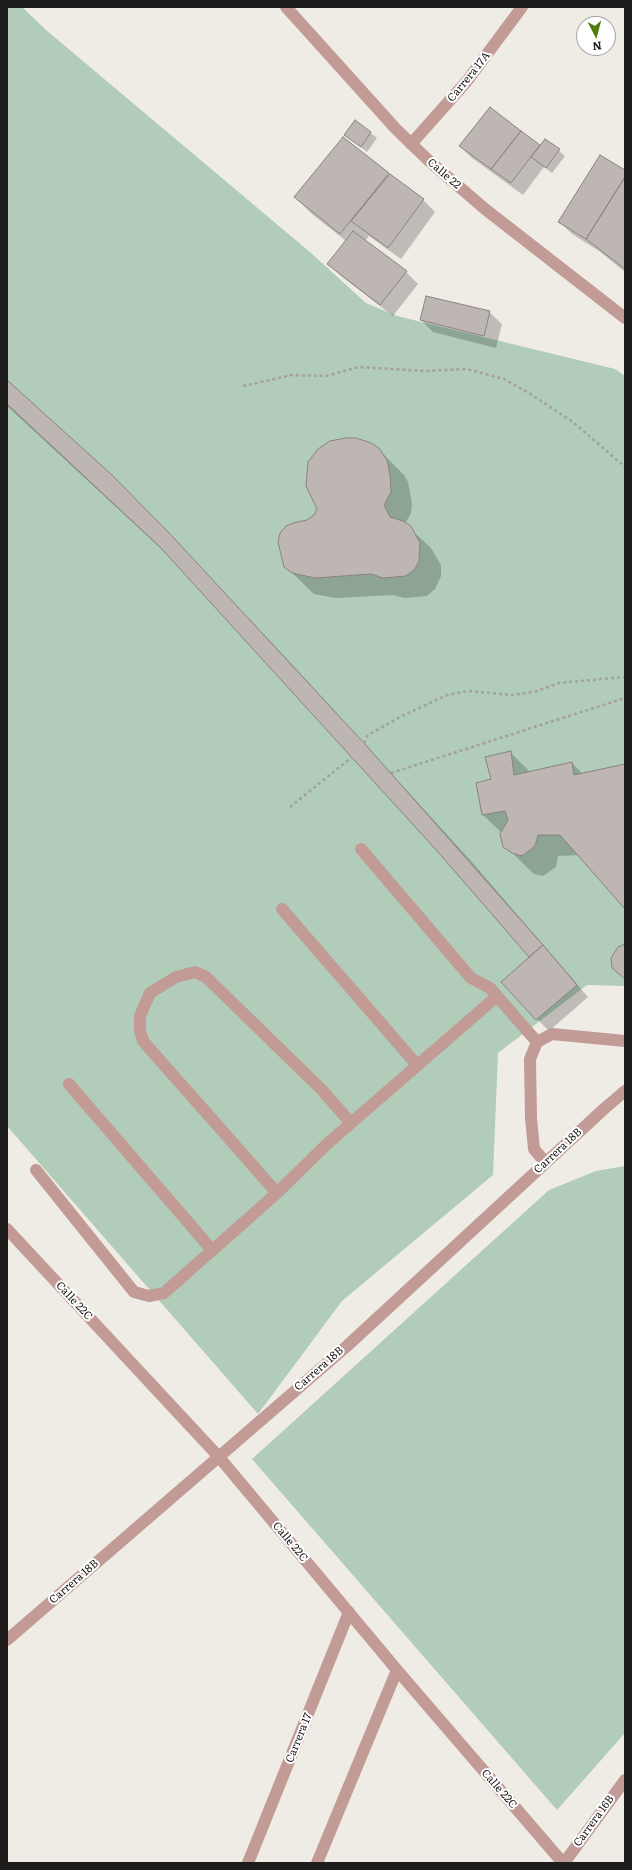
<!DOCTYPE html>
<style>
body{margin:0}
#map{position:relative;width:632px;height:1870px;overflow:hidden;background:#efece5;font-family:Literata,serif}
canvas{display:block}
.frame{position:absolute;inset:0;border:8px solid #1d1c1a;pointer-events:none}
.north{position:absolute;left:576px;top:16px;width:40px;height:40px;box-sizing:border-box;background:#fff;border:1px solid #a5a4a3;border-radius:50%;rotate:174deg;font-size:11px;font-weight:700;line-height:16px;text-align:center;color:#1d1c1a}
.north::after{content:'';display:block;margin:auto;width:14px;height:18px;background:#4e7f0e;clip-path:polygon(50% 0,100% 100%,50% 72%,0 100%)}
</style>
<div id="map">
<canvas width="632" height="1870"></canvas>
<div class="frame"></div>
<div class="north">N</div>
</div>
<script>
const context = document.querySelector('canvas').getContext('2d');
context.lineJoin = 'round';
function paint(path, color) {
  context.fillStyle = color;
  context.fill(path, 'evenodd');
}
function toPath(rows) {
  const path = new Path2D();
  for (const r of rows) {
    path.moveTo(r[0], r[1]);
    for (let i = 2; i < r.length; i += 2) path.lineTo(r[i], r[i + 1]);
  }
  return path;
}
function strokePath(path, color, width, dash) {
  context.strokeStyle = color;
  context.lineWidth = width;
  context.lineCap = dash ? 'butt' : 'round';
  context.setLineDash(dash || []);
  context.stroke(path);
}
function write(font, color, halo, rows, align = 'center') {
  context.font = font + ' Literata,serif';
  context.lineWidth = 4;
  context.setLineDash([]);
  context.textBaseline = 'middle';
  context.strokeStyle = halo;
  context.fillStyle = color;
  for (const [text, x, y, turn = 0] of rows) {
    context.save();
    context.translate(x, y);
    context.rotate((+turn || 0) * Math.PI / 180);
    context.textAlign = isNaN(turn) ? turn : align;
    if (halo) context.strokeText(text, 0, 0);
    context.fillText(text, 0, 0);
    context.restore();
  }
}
paint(toPath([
 [7,7,22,7,46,30,311,253,366,303,397,316,615,369,625,376,625,986,587,985,498,1053,493,1175,342,1301,258,1414,7,1126],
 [625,1166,625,1733,557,1810,252,1459,549,1190,596,1171]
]), '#b1ccb8');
paint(toPath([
 [490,108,540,147,546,140,565,156,552,173,544,167,523,195,472,158,460,146],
 [355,121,377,138,367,152,346,135],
 [625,171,625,272,599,251,572,234,560,222],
 [388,174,423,200,435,212,401,259,369,236,365,241,406,272,418,284,393,316,341,276,329,264,346,241,312,214,295,197],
 [489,312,502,324,496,348,433,332,421,320],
 [7,381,132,496,286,658,471,861,588,997,549,1031,537,1019,530,957,439,851,170,557,7,406],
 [382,453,404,475,408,482,412,504,411,513,405,524,431,548,441,565,441,576,435,589,427,596,404,598,393,595,336,598,314,594,285,566,307,521,315,516],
 [510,752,531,773,572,763,583,774,625,765,625,909,579,855,558,856,556,867,543,876,534,874,502,843,502,833,483,815,477,784,492,780]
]), '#0003');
const building = toPath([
 [490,107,521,131,491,169,459,146,490,107],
 [355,120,371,132,361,147,344,135,355,120],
 [521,131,540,145,511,183,491,169,521,131],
 [343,137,389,173,340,234,294,197,343,137],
 [545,139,560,149,546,168,531,157,545,139],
 [600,155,625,170,625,177,586,239,558,222,600,155],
 [390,174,424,199,388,248,351,221,390,174],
 [625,177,625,269,586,239,625,177],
 [353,231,407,271,380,305,327,264,353,231],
 [426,296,490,311,484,336,420,320,426,296],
 [7,380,111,474,171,535,364,743,543,945,529,957,438,852,160,547,7,404,7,380],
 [346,438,356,438,371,443,379,448,387,460,390,475,391,492,384,505,390,517,403,521,411,526,420,543,419,561,415,569,406,576,383,578,371,574,315,578,292,573,284,567,278,542,280,533,286,526,293,523,307,520,314,515,317,509,306,486,308,462,318,449,330,441,346,438],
 [511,751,514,775,572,762,574,775,625,764,625,909,560,835,538,835,535,846,522,856,512,853,503,847,500,834,508,820,505,811,482,815,476,783,491,779,485,757,511,751],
 [625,944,625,979,612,968,611,958,618,947,625,944],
 [543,945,577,985,536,1020,501,982,543,945]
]);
paint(building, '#beb6b3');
strokePath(building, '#8a8380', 1);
strokePath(toPath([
 [243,386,292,375,326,376,359,367,425,371,467,369,504,379,532,395,573,422,625,467],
 [364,743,368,735,402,716,447,695,468,691,514,695,537,691,559,683,625,677],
 [391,773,625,698],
 [290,807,352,757]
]), '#a4a19c', 2.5, [3, 3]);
strokePath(toPath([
 [361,849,471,978,490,988,537,1042],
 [282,909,417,1065],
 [69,1084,212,1250],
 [545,1162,534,1149,531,1118,530,1059,537,1042,552,1034,625,1041],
 [36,1170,134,1292,149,1296,164,1293,277,1193,327,1144,496,997],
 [277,1193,143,1041,140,1031,140,1016,150,993,176,977,195,972,206,977,321,1089,351,1123]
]), '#c29b96', 12);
strokePath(toPath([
 [411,144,467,81,522,7],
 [7,1229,219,1457,397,1670,563,1863],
 [7,1640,347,1346,605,1108,625,1091],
 [248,1863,349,1612],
 [317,1863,397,1670],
 [564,1863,625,1780]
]), '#c29b96', 12);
strokePath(toPath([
 [286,7,396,129,428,160,485,209,625,318]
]), '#c29b96', 12);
write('11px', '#1d1c1a', '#fff', [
 ["Carrera 17A",469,77,-51],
 ["Calle 22",444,174,41],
 ["Carrera 18B",558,1151,-43],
 ["Calle 22C",74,1301,47],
 ["Carrera 18B",319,1369,-41],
 ["Calle 22C",290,1542,50],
 ["Carrera 18B",74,1582,-41],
 ["Carrera 17",299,1738,-68],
 ["Calle 22C",499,1789,49],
 ["Carrera 16B",594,1821,-54]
]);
</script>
